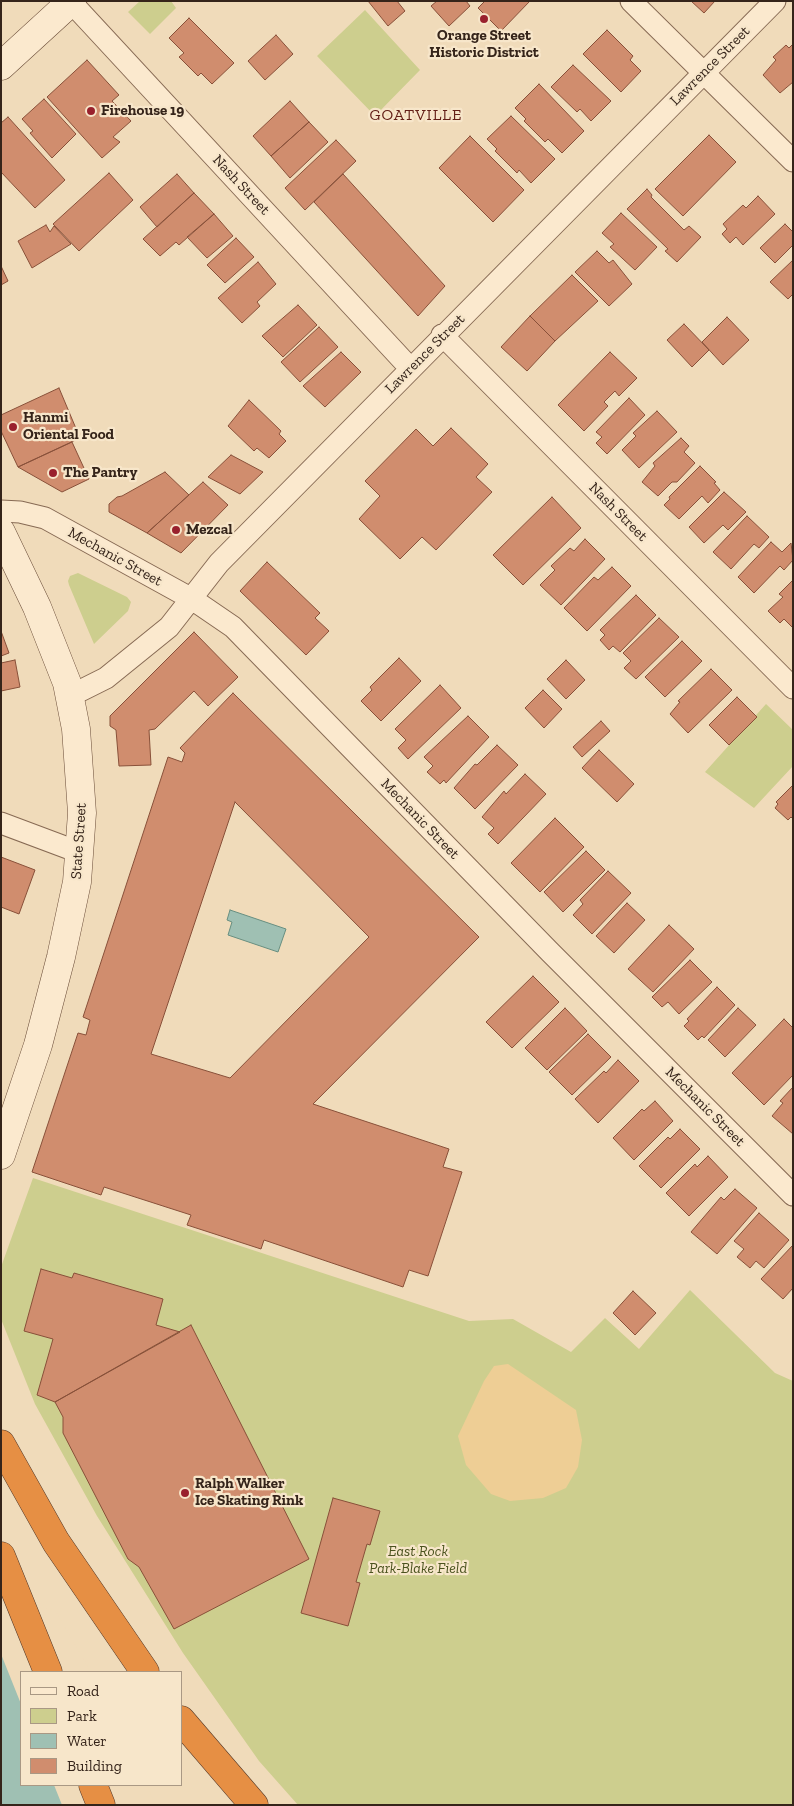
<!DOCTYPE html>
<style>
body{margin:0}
#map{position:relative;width:794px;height:1806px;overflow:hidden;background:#f0dbba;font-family:"Zilla Slab",serif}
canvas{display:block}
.frame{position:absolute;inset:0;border:2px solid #35241a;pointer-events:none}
.legend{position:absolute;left:20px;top:1671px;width:162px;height:115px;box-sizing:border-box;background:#f7e6ca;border:1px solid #a99884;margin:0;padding:6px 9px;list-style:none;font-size:15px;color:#35241a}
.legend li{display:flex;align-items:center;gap:10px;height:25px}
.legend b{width:25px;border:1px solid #a99884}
</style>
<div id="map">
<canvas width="794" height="1806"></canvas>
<div class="frame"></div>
<ul class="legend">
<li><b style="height:6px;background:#fbe9ce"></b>Road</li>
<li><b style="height:14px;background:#cdce8e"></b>Park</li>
<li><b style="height:14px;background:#9fc0b3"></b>Water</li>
<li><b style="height:14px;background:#d08d6e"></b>Building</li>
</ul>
</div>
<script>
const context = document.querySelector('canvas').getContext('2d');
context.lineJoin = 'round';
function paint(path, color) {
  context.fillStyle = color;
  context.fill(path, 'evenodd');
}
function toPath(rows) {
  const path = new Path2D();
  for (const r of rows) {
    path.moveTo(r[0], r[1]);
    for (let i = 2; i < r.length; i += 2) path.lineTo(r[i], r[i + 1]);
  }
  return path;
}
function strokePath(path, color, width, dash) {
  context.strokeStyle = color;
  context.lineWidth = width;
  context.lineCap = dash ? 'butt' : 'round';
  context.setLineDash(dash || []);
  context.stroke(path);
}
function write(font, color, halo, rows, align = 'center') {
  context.font = font + ' "Zilla Slab",serif';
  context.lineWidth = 4.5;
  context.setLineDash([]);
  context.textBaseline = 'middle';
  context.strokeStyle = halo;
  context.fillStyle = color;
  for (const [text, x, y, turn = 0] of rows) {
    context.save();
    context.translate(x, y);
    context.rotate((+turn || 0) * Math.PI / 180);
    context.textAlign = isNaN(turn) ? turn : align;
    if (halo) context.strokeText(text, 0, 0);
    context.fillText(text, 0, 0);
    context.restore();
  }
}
paint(toPath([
 [140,1,171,1,176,8,150,34,128,12],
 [365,10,420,70,375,116,317,56],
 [78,573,127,597,131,602,128,611,94,644,69,585,68,581,70,576],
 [766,704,793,730,793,766,754,808,705,772],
 [33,1178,469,1321,513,1319,571,1352,605,1318,639,1349,690,1290,775,1373,793,1381,793,1805,298,1805,259,1761,183,1653,97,1516,35,1404,1,1319,1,1267]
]), '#cdce8e');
paint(toPath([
 [508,1364,576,1410,582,1440,578,1467,566,1488,543,1498,510,1501,491,1494,466,1465,458,1436,484,1381,494,1366]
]), '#eece95');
const water = toPath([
 [230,910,286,929,278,952,228,935,232,922,227,920,230,910],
 [1,1601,21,1672,21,1785,144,1785,152,1805,1,1805,1,1601]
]);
paint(water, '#9fc0b3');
strokePath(water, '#678e80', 1);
paint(toPath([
 [1,1599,55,1610,91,1672,21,1672,21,1704,1,1654],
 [54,1785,147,1785,155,1805,62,1805]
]), '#f0dbba');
const building = toPath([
 [368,1,397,1,405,11,388,26,368,1],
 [437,1,466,1,470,6,449,26,431,6,437,1],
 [485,1,530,1,501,31,478,8,485,1],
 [691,1,715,1,704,13,691,1],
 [189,18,234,63,212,84,201,73,198,76,179,57,184,53,169,38,189,18],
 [607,30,633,56,630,60,641,71,621,92,583,54,607,30],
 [276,35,293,54,265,80,248,61,276,35],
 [793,44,793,82,780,93,763,75,776,60,773,57,786,45,789,48,793,44],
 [87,60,119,95,112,101,131,121,113,137,120,142,102,158,47,97,87,60],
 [573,65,611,101,591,121,580,109,577,112,551,87,573,65],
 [539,84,584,131,562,153,548,139,545,142,524,121,526,119,515,108,539,84],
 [44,99,76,134,52,158,30,133,33,131,22,119,44,99],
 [290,101,309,122,271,156,253,136,290,101],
 [511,116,555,159,531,183,519,170,517,173,495,151,497,149,487,139,511,116],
 [8,117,65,180,35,208,1,172,1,123,8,117],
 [309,122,328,142,290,178,271,156,309,122],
 [709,135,736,162,683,216,655,189,709,135],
 [470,136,524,190,493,222,439,168,470,136],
 [336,140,356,161,305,210,285,188,336,140],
 [109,173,133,200,79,251,53,224,109,173],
 [177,174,194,193,157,227,140,207,177,174],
 [343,174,445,286,418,316,314,202,343,174],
 [647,189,652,195,651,197,684,230,689,226,701,237,677,262,665,251,668,249,627,209,647,189],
 [194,193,214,214,179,245,176,242,160,256,143,239,194,193],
 [758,196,775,214,743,245,736,237,730,243,722,234,727,229,723,224,743,205,746,208,758,196],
 [621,213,657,247,635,270,610,247,614,244,602,233,621,213],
 [214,214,233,236,207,258,187,237,214,214],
 [785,224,793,232,793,245,775,263,760,248,785,224],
 [46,225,50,232,54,226,71,244,32,268,18,241,46,225],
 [236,238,254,257,225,283,207,265,236,238],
 [597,251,609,263,613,260,632,284,609,306,575,272,597,251],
 [793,260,793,294,788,299,770,282,793,260],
 [258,262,276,284,257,302,260,306,242,323,218,298,258,262],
 [1,266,8,281,1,285,1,266],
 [572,275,598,301,555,341,530,316,572,275],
 [298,305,317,325,283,357,262,336,298,305],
 [530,316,555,341,527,371,501,347,530,316],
 [727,317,749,340,723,365,702,342,727,317],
 [684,324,709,350,692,367,667,340,684,324],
 [319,327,338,347,300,382,281,362,319,327],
 [341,352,361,372,325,407,303,386,341,352],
 [610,352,637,378,619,396,615,391,604,402,608,406,584,431,558,405,610,352],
 [59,388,80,438,18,467,1,431,1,415,59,388],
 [629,398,645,415,607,454,596,443,602,437,596,432,629,398],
 [249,400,281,431,279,434,286,441,269,458,257,448,254,451,228,426,249,400],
 [657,411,677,432,639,468,622,450,636,436,633,433,657,411],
 [451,428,488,464,476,477,492,492,436,550,422,537,400,559,359,519,380,496,365,481,416,429,433,446,451,428],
 [681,438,689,446,684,452,695,463,677,482,672,482,658,496,642,482,655,466,653,463,681,438],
 [72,442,89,479,62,492,18,467,72,442],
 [231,455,263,472,240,494,208,477,231,455],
 [700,466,716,482,714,483,720,490,708,503,702,496,679,519,664,505,670,499,669,497,700,466],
 [165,472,189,495,147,533,109,512,109,504,117,497,122,496,165,472],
 [203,482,228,505,181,553,147,533,203,482],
 [724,492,746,512,728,530,723,525,704,543,689,527,724,492],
 [552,497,581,528,523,585,493,555,552,497],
 [747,516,769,537,759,548,754,544,731,569,713,552,747,516],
 [585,539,605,559,561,605,540,585,555,570,551,566,570,548,574,551,585,539],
 [771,542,782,552,791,543,793,560,784,570,780,566,754,593,738,577,771,542],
 [267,562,320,613,315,618,329,631,306,655,240,591,267,562],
 [612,567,631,586,587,631,564,608,594,577,598,580,612,567],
 [793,580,793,628,784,619,780,623,768,611,783,597,779,594,793,580],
 [636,595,656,615,620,652,613,646,609,650,600,640,605,635,600,630,636,595],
 [659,618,679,637,636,679,624,668,631,661,623,653,659,618],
 [1,631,9,653,1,656,1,631],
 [194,632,238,677,208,706,194,691,155,729,149,730,151,765,119,766,116,730,110,726,110,716,194,632],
 [682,641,702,661,665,697,645,677,682,641],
 [399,658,421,681,381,721,361,701,372,690,370,687,399,658],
 [15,660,20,687,1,691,1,663,15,660],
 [566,660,585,680,566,699,547,679,566,660],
 [711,669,732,690,688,733,670,714,680,702,678,701,711,669],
 [440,685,461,708,408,759,398,748,406,740,395,729,440,685],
 [543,690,562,709,544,728,525,708,543,690],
 [233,693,479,937,313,1104,449,1149,443,1167,462,1172,428,1276,409,1270,403,1287,264,1240,261,1249,187,1225,191,1215,104,1187,101,1195,32,1172,78,1033,86,1035,90,1020,83,1017,168,757,182,762,185,753,180,748,233,693],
 [235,802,369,937,230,1078,151,1054,235,802],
 [737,697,757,717,729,745,709,725,737,697],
 [468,716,489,737,446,783,444,780,440,784,427,772,433,766,424,757,468,716],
 [601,721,610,731,582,757,573,747,601,721],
 [497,745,518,765,475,809,454,788,475,764,477,765,497,745],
 [599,750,634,784,617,802,582,768,599,750],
 [525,774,546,794,498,844,488,834,494,828,482,817,504,791,506,794,525,774],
 [793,785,793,819,791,817,788,820,775,808,778,804,776,802,793,785],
 [555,818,584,847,540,892,511,863,555,818],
 [586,851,605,870,563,912,544,892,586,851],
 [1,857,35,870,19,914,1,907,1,857],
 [608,871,631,893,592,934,573,915,583,904,580,900,608,871],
 [627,903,645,920,614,953,596,936,627,903],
 [669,925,694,949,653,992,628,969,669,925],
 [690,960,712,982,679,1014,668,1002,662,1007,652,997,690,960],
 [533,976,559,1002,512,1048,486,1022,533,976],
 [717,987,735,1005,704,1038,702,1036,698,1040,684,1026,689,1021,687,1019,717,987],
 [565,1008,587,1031,547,1070,525,1048,565,1008],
 [738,1008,756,1025,725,1057,708,1040,738,1008],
 [784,1019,793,1028,793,1075,764,1105,732,1073,784,1019],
 [588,1034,611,1057,572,1095,549,1072,588,1034],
 [618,1060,639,1081,598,1123,575,1099,604,1071,606,1073,618,1060],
 [793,1087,793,1134,772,1116,783,1103,780,1101,793,1087],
 [655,1101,673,1121,634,1160,613,1138,642,1109,644,1111,655,1101],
 [680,1129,700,1149,661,1188,639,1166,668,1137,670,1139,680,1129],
 [708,1156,728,1177,689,1216,666,1193,695,1164,697,1167,708,1156],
 [735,1189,757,1208,717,1254,691,1232,721,1197,724,1200,735,1189],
 [759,1213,789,1240,764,1268,756,1261,750,1268,737,1257,744,1249,734,1241,759,1213],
 [793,1245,793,1288,783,1299,761,1279,793,1245],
 [41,1269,72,1278,74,1273,163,1299,156,1325,180,1332,55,1402,37,1395,53,1339,24,1331,41,1269],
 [633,1291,656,1313,635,1335,613,1313,633,1291],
 [191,1325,309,1559,174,1629,139,1567,128,1559,63,1433,63,1417,55,1402,191,1325],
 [333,1498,380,1511,370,1545,367,1544,356,1582,360,1583,348,1626,301,1613,333,1498]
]);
paint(building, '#d08d6e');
strokePath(building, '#885039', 1);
const street = toPath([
 [631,1,793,161],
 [71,2,410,368],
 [442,335,793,688],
 [1,511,20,512,45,518,192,599,233,627,550,952,793,1195],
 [70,696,106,678,169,627,219,563,775,1],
 [1,823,81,853]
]);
const secondary = toPath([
 [1,66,72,1],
 [1,532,37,607,67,683,76,729,82,813,77,882,61,957,38,1045,1,1155]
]);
const highway = toPath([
 [1,1444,56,1542,145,1672],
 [1,1556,48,1672],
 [181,1720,254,1805],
 [93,1785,101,1805]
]);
strokePath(street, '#876a54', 23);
strokePath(secondary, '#694b37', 29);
strokePath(highway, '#543929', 29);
strokePath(street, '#fbe9ce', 21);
strokePath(secondary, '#fbe9ce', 28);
strokePath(highway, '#e68f44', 28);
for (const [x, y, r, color] of [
 [484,19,5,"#99212d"],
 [91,111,5,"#99212d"],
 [13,427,5,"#99212d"],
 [53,473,5,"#99212d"],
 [176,530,5,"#99212d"],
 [185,1493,5,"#99212d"]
]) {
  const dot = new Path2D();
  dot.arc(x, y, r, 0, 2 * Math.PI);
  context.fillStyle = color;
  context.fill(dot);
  strokePath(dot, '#f7e6ca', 2);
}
write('bold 15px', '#35241a', '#f7e6ca', [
 ["Orange Street",484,36,"center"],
 ["Historic District",484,53,"center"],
 ["Firehouse 19",101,111],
 ["Hanmi",23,418],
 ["Oriental Food",23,435],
 ["The Pantry",63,473],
 ["Mezcal",186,530],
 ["Ralph Walker",195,1484],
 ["Ice Skating Rink",195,1501]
], 'left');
write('15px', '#35241a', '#f7e6ca', [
 ["Lawrence Street",710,66,-45],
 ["Nash Street",241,185,47],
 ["Lawrence Street",425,354,-45],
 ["Nash Street",618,512,45],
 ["Mechanic Street",115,557,29],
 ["Mechanic Street",420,819,46],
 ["State Street",79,841,-86],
 ["Mechanic Street",705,1107,45]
]);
write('italic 15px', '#4b531f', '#f7e6ca', [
 ["East Rock",418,1552],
 ["Park-Blake Field",418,1569]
]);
context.letterSpacing = '1px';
write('16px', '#642017', '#f7e6ca', [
 ["GOATVILLE",416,115]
]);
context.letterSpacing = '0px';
</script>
